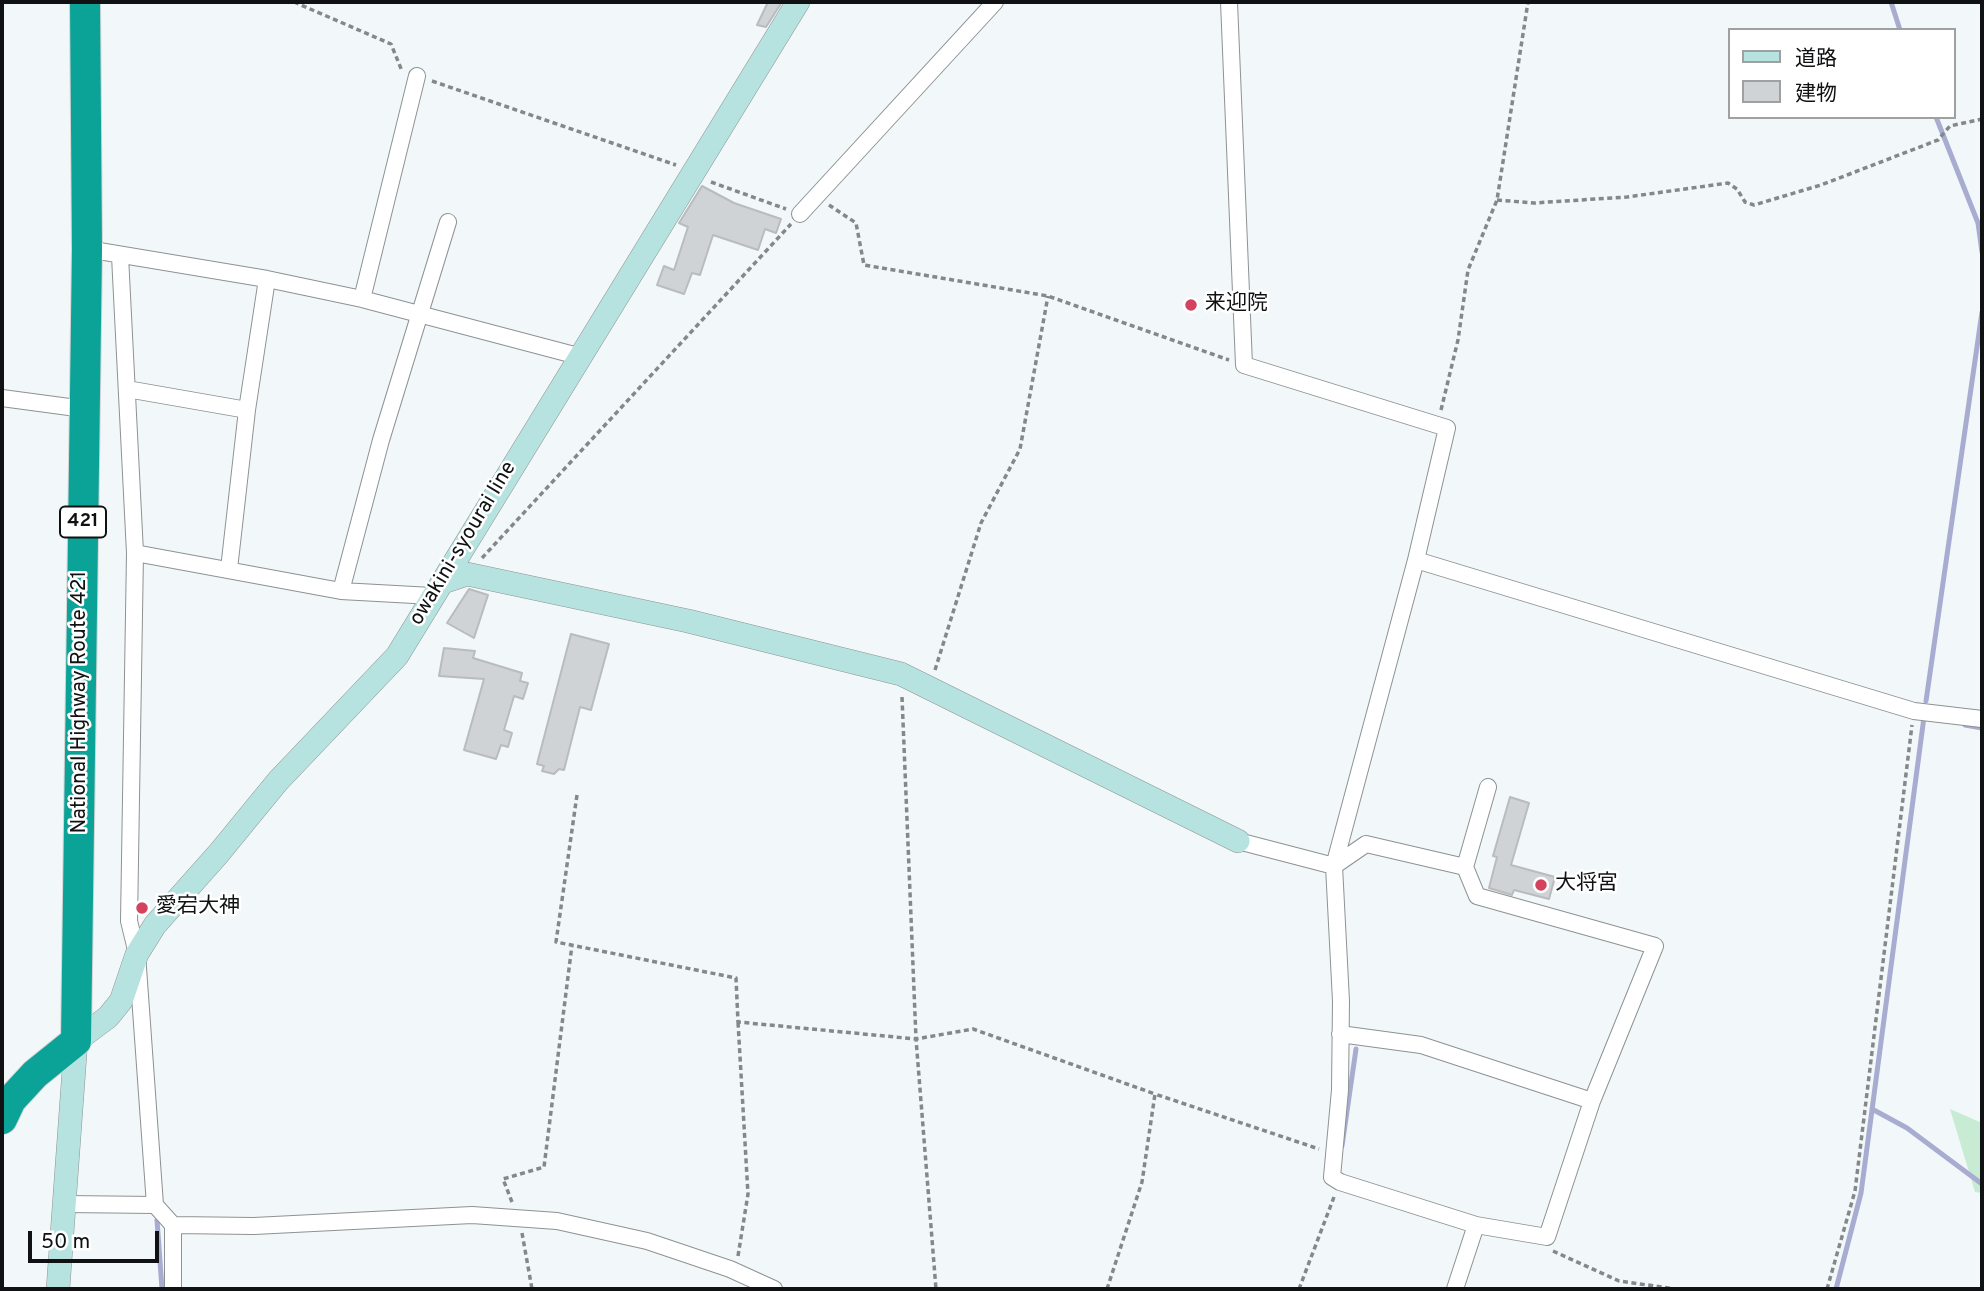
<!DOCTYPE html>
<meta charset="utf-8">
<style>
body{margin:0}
#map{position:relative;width:1984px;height:1291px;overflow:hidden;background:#f2f7f9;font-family:Overpass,"Noto Sans JP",sans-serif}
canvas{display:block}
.frame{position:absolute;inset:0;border:4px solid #101112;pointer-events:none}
.legend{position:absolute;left:1728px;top:28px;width:228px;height:91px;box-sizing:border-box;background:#fff;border:2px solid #9fa0a0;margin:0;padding:9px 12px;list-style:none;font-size:21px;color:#101112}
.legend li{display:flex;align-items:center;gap:14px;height:35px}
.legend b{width:35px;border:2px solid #9fa0a0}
.scale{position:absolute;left:28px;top:1231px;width:131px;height:32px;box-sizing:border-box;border:4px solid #101112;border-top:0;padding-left:9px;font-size:21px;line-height:24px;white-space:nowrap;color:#101112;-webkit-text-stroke:5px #fff;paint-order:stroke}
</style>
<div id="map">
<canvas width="1984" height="1291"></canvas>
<div class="frame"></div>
<ul class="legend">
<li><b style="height:9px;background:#b6e3e0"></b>道路</li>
<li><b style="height:19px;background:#d0d3d6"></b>建物</li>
</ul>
<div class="scale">50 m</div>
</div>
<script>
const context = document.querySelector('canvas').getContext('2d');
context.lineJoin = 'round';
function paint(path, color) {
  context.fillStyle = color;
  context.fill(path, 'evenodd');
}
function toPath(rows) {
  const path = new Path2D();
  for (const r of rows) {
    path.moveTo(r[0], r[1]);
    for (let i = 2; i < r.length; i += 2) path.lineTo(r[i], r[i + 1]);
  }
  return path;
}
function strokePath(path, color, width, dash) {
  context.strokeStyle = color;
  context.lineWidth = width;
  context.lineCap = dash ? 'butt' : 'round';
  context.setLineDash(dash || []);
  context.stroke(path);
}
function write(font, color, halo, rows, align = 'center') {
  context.font = font + ' Overpass,"Noto Sans JP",sans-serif';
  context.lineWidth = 5;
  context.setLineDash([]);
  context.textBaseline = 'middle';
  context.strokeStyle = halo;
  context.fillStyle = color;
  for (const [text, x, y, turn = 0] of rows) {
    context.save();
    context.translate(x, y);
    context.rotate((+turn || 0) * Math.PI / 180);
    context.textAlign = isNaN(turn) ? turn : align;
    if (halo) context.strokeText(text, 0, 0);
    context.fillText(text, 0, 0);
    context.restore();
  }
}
paint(toPath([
 [1950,1109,1982,1123,1982,1193,1975,1192]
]), '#c8ebd3');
strokePath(toPath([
 [1891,2,1900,30],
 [1936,117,1978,223,1982,252],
 [1926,701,1982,312],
 [1965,725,1982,728],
 [1872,1109,1907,1128,1982,1184],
 [1342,1146,1356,1049],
 [157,1220,162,1289],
 [1836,1289,1861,1193,1924,717]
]), '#a8acd0', 5);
const building = toPath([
 [768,2,782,2,766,27,757,25,768,2],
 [702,186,734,203,781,219,776,233,765,229,758,250,713,235,700,275,692,273,684,294,657,285,664,266,674,270,688,227,679,223,702,186],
 [469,589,488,595,474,638,447,623,469,589],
 [571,634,609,644,591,710,580,707,564,770,559,769,554,774,542,771,544,766,537,764,571,634],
 [444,648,475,651,473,658,522,673,520,681,528,683,523,699,514,696,504,730,512,733,508,747,501,745,496,759,464,750,484,679,439,676,444,648],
 [1510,797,1529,803,1511,865,1555,877,1549,899,1514,890,1512,895,1489,888,1497,857,1493,856,1510,797]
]);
paint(building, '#d0d3d6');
strokePath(building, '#b9bcbf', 2);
const street = toPath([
 [1229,2,1244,365,1447,428,1416,560,1334,866,1341,1001,1340,1090,1332,1177,1340,1182,1476,1225,1547,1237,1592,1101,1655,946,1477,896,1465,867,1366,844,1334,866,1238,841],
 [800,214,995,2],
 [87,249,267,279,362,299,578,356],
 [120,256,135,553,129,921,137,954,155,1205,173,1225,173,1289],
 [362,299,417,76],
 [127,389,247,410],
 [2,398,84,409],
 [135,553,341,591,432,596],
 [1416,560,1914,711,1982,719],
 [229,569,247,410,267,279],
 [341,591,381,440,448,222],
 [1465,867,1488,787],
 [1340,1034,1421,1045,1592,1101],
 [65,1204,155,1205],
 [173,1225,254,1226,472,1215,557,1221,647,1241,730,1269,774,1289],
 [1455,1289,1476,1225]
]);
const secondary = toPath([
 [443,582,467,574,688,621,901,674,1238,841],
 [58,1289,76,1041,108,1017,121,1001,137,954,155,925,219,853,278,781,397,656,798,2]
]);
const highway = toPath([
 [2,1119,11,1100,35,1074,76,1041,87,249,85,2]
]);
strokePath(street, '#8d9293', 18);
strokePath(secondary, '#8d9293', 24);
strokePath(highway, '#d4d4d4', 32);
strokePath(toPath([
 [294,2,391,44,402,71],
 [432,81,676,165],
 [711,182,786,209],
 [1497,200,1534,203,1627,197,1728,183,1737,189,1745,202,1754,205,1821,185,1938,140,1950,126,1982,119],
 [829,205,856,223,864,265,1048,296,1229,360],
 [1441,410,1458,340,1468,270,1497,200,1528,2],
 [482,558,791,224],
 [935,670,981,523,1020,449,1048,296],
 [902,697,916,1039,936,1289],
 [577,795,556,942,736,978,738,1022,916,1039,973,1029,1155,1094],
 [512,1202,503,1179,544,1167,572,945],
 [522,1233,532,1289],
 [1553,1251,1619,1281,1676,1289],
 [738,1256,748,1194,738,1022],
 [1107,1289,1142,1182,1155,1094,1319,1149],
 [1299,1289,1334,1197],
 [1827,1289,1855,1191,1912,725]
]), '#858889', 3.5, [5, 3.5]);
strokePath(street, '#fff', 16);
strokePath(secondary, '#b6e3e0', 23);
strokePath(highway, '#0ba297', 30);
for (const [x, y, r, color] of [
 [1191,305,7,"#d3435d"],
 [1541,885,7,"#d3435d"],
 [142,908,7,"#d3435d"]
]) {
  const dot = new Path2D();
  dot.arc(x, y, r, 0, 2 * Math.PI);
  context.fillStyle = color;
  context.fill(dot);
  strokePath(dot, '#fff', 2.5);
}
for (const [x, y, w] of [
 [83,522,46]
]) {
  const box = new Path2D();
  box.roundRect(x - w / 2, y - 15.5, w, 31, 5);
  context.fillStyle = '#fff';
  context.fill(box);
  strokePath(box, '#101112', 2);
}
write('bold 19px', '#101112', null, [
 ["421",83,522]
]);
write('21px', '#101112', '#fff', [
 ["来迎院",1205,305],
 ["大将宮",1555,885],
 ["愛宕大神",156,908]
], 'left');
write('21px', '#101112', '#fff', [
 ["owakini-syourai line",464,544,-59],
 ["National Highway Route 421",81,702,-90]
]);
</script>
